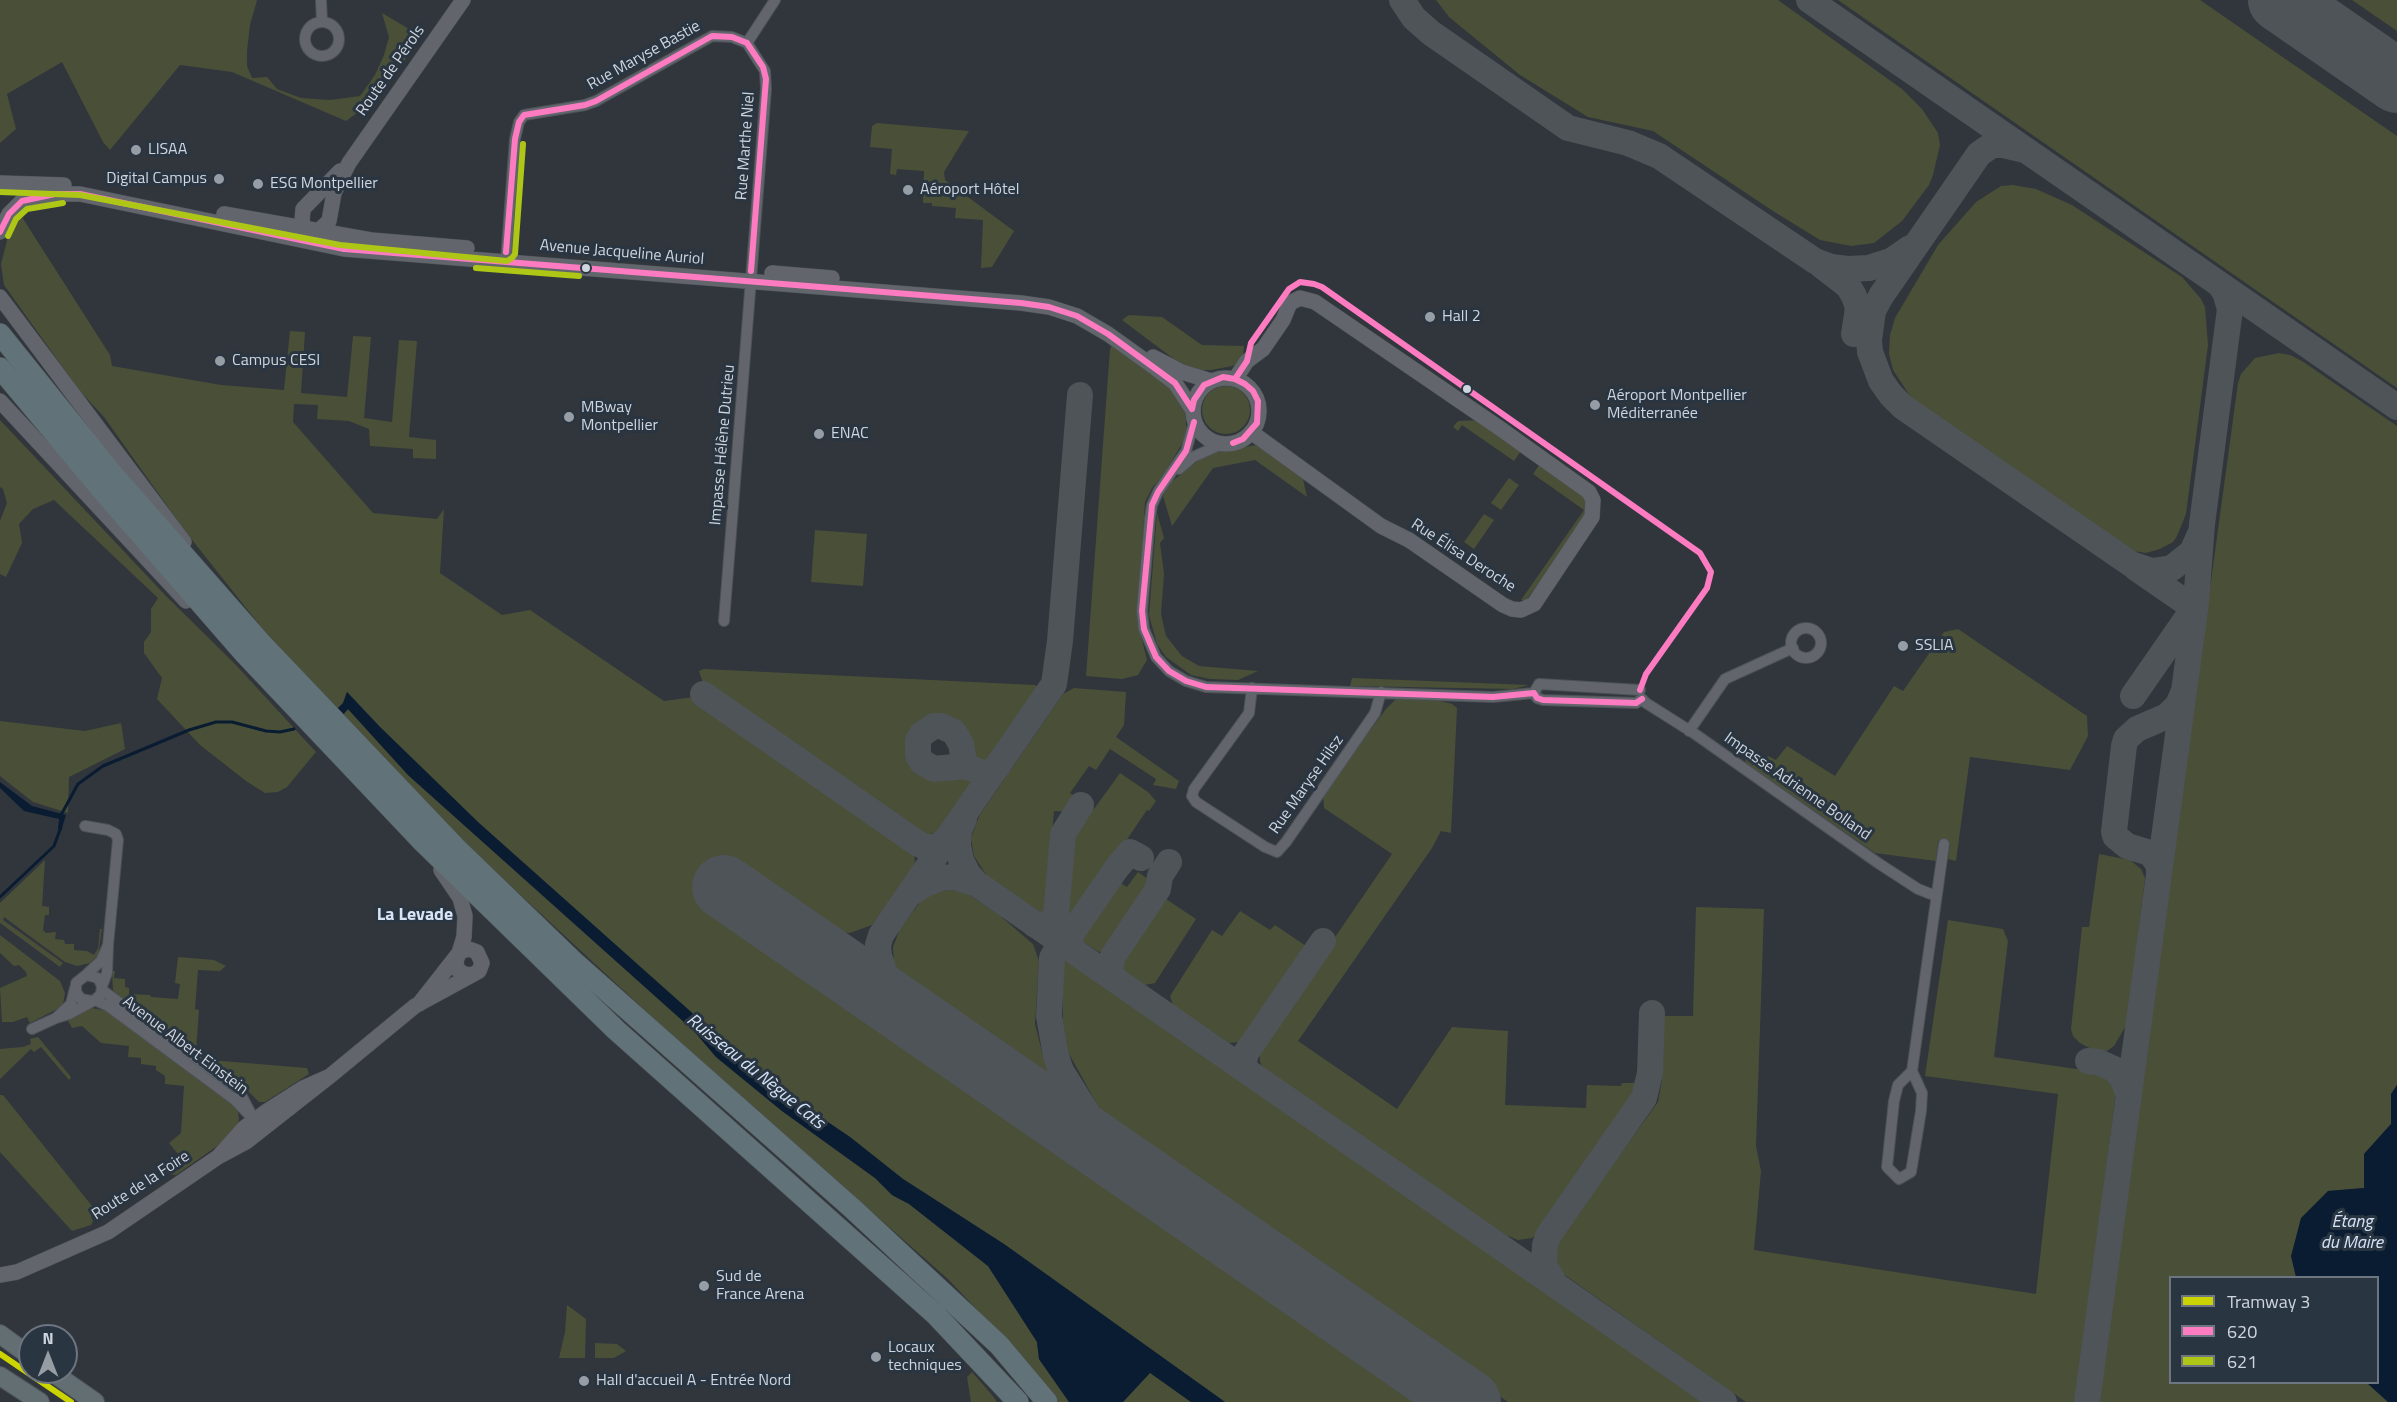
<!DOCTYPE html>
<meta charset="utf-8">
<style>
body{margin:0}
#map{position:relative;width:2397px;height:1402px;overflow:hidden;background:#30363c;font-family:"Titillium Web",sans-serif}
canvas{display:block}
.legend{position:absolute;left:2169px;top:1276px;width:210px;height:108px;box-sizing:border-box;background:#2a3542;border:2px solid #6c7580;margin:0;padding:8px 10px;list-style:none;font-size:18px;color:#ced5de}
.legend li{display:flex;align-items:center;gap:12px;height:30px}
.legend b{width:30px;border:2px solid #6c7580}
.north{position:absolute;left:18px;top:1324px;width:60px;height:60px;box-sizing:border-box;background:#2a3542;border:2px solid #6c7580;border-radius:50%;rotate:0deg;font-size:16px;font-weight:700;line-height:24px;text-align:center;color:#ced5de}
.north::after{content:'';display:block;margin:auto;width:21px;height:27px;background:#979da5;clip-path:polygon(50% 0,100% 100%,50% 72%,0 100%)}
</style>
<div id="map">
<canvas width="2397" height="1402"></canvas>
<ul class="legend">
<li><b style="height:8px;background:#cbd300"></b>Tramway 3</li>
<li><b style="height:8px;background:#fd7bc1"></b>620</li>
<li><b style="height:8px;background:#aec616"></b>621</li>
</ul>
<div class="north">N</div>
</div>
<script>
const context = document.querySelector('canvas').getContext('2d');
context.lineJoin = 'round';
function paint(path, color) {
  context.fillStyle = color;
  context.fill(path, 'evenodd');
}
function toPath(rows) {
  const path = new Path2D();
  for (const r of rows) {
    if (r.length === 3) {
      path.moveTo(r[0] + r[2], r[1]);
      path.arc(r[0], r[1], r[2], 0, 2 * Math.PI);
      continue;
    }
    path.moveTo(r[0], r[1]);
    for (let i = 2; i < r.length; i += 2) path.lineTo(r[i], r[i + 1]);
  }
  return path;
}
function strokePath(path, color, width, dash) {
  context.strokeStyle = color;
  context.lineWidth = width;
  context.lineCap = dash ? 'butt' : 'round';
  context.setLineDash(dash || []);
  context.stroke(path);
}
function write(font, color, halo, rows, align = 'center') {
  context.font = font + ' "Titillium Web",sans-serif';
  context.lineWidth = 6;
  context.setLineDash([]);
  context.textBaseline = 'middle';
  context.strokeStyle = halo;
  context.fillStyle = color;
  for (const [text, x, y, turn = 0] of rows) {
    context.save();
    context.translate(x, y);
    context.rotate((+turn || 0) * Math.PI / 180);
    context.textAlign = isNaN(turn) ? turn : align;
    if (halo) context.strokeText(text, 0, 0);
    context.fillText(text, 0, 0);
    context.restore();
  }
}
paint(toPath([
 [0,0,257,0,250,25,247,51,247,66,252,78,267,77,277,89,301,98,330,100,360,96,375,75,384,55,389,37,382,13,421,36,380,96,346,121,232,72,180,65,110,150,103,142,62,62,7,94,16,129,0,143],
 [1436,0,1778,0,1902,89,1922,109,1938,133,1940,145,1933,175,1929,185,1902,221,1874,243,1851,246,1820,240,1773,211,1653,131,1588,117,1520,75,1449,17],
 [1838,0,2200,0,2397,136,2397,388],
 [2352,0,2397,0,2397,31],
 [877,123,969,131,944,172,945,180,1014,231,992,267,981,268,983,220,955,218,956,208,932,206,932,203,923,203,924,171,897,169,896,175,890,174,892,149,870,147,872,126],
 [2013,185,2036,189,2072,205,2182,277,2201,299,2205,307,2208,345,2186,514,2177,536,2173,542,2160,549,2146,553,2126,550,1927,413,1912,399,1893,370,1889,354,1890,335,1895,318,1938,245,1976,202,2001,186],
 [20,214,110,355,112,366,221,385,284,390,290,331,305,332,301,393,347,397,353,336,371,337,364,418,392,422,399,340,417,341,409,437,436,440,436,459,413,458,413,449,370,446,369,429,349,421,317,419,318,405,294,404,293,422,373,513,437,519,444,509,440,573,502,615,530,610,664,701,694,697,910,847,914,854,915,861,913,870,872,925,850,933,828,931,737,868,711,905,1430,1402,1225,1402,1004,1244,903,1179,850,1137,773,1085,479,823,380,727,347,692,343,703,336,710,262,628,185,531,104,417,79,390,4,285,1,264,8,237],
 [1129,315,1162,317,1202,345,1244,346,1242,362,1232,366,1211,370,1201,370,1186,365,1174,359,1122,320],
 [1113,343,1163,379,1185,411,1187,435,1164,474,1152,488,1145,502,1137,620,1147,660,1138,675,1122,679,1086,676,1110,349],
 [2279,353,2290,355,2302,361,2397,426,2397,1085,2391,1094,2391,1124,2364,1154,2364,1188,2328,1191,2291,1256,2296,1277,2170,1278,2170,1382,2367,1383,2388,1402,2099,1402,2238,383,2241,374,2255,358],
 [1226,410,24],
 [0,420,167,597,235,664,316,752,287,787,278,792,265,793,246,781,200,745,157,699,162,678,144,653,144,642,151,632,151,609,158,598,54,500,33,509,19,524,22,543,6,577,0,574,0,521,7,503,3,489,0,487],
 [1481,420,1523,448,1514,461,1462,425,1458,431,1453,427,1458,421],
 [1257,445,1292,466,1303,479,1307,497,1255,460,1213,468,1172,526,1163,496,1170,483,1200,459,1217,451],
 [1542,461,1589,499,1588,510,1561,554,1526,600,1521,600,1584,510,1533,474],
 [1509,478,1519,485,1501,510,1491,503],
 [1157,513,1164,538,1160,543,1164,574,1161,614,1166,636,1182,656,1199,666,1258,671,1238,680,1210,679,1191,675,1166,657,1157,644,1149,615],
 [1484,514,1494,520,1474,549,1464,542],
 [815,530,867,534,863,586,811,582],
 [1958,629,2087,716,2088,736,2070,770,1970,757,1956,861,1948,859,1950,843,1938,841,1936,861,1875,853,1746,763,1744,754,1762,765,1768,756,1776,760,1787,746,1835,776,1894,686,1903,691,1944,632],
 [704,669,1035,685,1040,688,986,766,969,754,965,736,960,727,952,721,933,719,925,721,916,728,912,737,911,752,914,763,923,773,935,777,951,777,957,773,972,783,940,831,930,834,916,833,703,683,699,671],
 [1352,678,1529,685,1513,689,1350,686],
 [1074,688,1126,692,1124,725,1116,737,1179,781,1176,789,1153,785,1156,779,1110,749,1096,770,1089,766,1070,793,1079,799,1070,812,1054,811,1045,918,987,876,974,856,971,838,979,816,1063,694],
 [1396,699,1440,701,1452,704,1457,708,1451,833,1441,831,1432,848,1298,1041,1397,1109,1452,1027,1508,1031,1505,1105,1586,1108,1587,1085,1621,1086,1622,1083,1639,1083,1544,1229,1532,1238,1518,1240,1501,1233,1262,1067,1260,1061,1259,1048,1392,854,1324,808,1323,794,1386,709],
 [348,709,408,775,694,1031,716,1057,782,1111,875,1178,892,1195,909,1204,988,1266,1037,1342,1039,1359,1069,1402,1059,1402,1014,1349,948,1279,689,1051,471,849,341,717],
 [0,721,85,731,121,723,125,749,69,777,68,813,33,802,0,776],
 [1120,773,1148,792,1156,801,1149,811,1147,810,1070,923,1068,918,1076,821,1087,805,1094,809],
 [2099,854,2130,860,2141,869,2145,878,2127,1024,2114,1046,2107,1051,2097,1052,2080,1043,2073,1036,2071,1029,2082,927,2089,927],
 [45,860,42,906,49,907,49,915,45,915,43,930,46,933,56,932,55,939,64,940,65,944,74,944,74,950,87,951,94,955,98,948,100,929,102,929,98,955,90,963,77,966,65,962,4,917,3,920,63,963,60,967,0,923,0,903],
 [1138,872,1152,882,1104,951,1099,952,1079,939,1117,881,1127,887],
 [958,890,965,892,998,914,1033,944,1039,961,1035,1024,1045,1064,1058,1090,898,980,894,964,893,947,900,929,921,901,937,891],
 [1163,897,1196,919,1155,983,1145,985,1124,972,1122,961],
 [1696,907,1764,909,1756,1146,1761,1171,1754,1250,2036,1294,2058,1094,1925,1076,1948,920,2003,929,2008,941,1994,1057,2097,1072,2103,1075,2116,1092,2076,1402,1746,1402,1559,1271,1554,1252,1558,1241,1658,1102,1662,1080,1664,1016,1693,1016],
 [1240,911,1270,930,1275,925,1306,946,1244,1038,1239,1042,1229,1043,1173,1005,1170,996,1212,930,1222,936],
 [0,935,60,981,65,993,63,1004,59,1008,30,1023,27,1017,13,1022,2,1022,0,988,27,976,26,972,19,965,14,966,0,953],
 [178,957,214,960,226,966,220,971,198,970,195,1009,199,1010,196,1051,209,1060,307,1068,309,1074,265,1102,259,1102,248,1091,116,995,113,990,112,971,115,971,114,978,125,979,125,987,129,988,129,994,150,995,151,997,178,999,180,984,175,983],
 [1065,960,1364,1165,1704,1402,1508,1402,1117,1131,1098,1106,1068,1052,1063,1022,1063,966],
 [92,1008,107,1011,237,1107,239,1119,237,1129,230,1137,176,1175,169,1174,160,1168,178,1154,169,1143,181,1133,184,1086,165,1084,165,1076,156,1070,156,1066,141,1064,141,1058,128,1057,129,1046,101,1043,82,1026,72,1028,67,1019],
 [38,1037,71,1077,69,1080,41,1047,34,1052,31,1049,0,1079,0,1049,23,1047,31,1044,30,1039],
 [0,1095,3,1095,100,1216,98,1217,95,1214,91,1217,93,1221,91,1225,72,1231,0,1152],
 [567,1305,586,1319,585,1358,559,1358,565,1332],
 [595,1343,617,1344,626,1351,614,1358,595,1358],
 [972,1372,992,1395,997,1402,971,1402,967,1377],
 [1150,1372,1191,1402,1123,1402]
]), '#4a5037');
paint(toPath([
 [347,692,380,727,479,823,773,1085,850,1137,903,1179,1004,1244,1225,1402,1191,1402,1150,1373,1123,1402,1069,1402,1039,1359,1037,1342,988,1266,909,1204,892,1195,875,1178,782,1111,716,1057,694,1031,408,775,348,709,341,717,336,710,343,703],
 [0,782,32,806,66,815,61,831,58,829,59,819,24,811,0,788],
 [2397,1085,2397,1402,2388,1402,2367,1383,2378,1382,2378,1278,2296,1277,2291,1256,2301,1218,2328,1191,2364,1188,2364,1154,2391,1124,2391,1094]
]), '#0a1c32');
strokePath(toPath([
 [61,815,78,784,103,766,189,730,216,722,232,722,266,731,280,732,294,729],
 [0,897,54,846,61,827]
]), '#0a1c32', 3);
strokePath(toPath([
 [1402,0,1414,18,1431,33,1568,128,1628,143,1659,156,1815,261,1831,267,1848,269,1869,268,1891,261,1910,248],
 [1809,0,2397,407],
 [2025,150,2003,145,1992,145,1979,154,1881,296,1873,311,1869,340,1870,352,1881,381,1891,395,1903,407,2131,564,2152,571,2172,568,2192,552,2200,534],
 [1822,266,1848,286,1854,296,1858,308,1854,334],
 [2136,568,2191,606,2194,616],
 [703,694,917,843,925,847,937,847,949,837],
 [2133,696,2192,611],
 [965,766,961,744,954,732,941,726,934,726,922,734,918,741,918,755,922,762,934,769,965,766,983,773,995,770,999,765],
 [964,819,959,830,958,845,961,860,968,874,977,884],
 [2159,872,2159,865,2150,853,2127,846,2115,836,2114,831,2124,746,2126,739,2137,729,2167,716,2178,705,2183,693],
 [910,894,925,884,941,878,955,877,977,884,1724,1402],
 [1035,925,1049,924,1056,915,1063,834,1081,805],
 [1069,948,1057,949,1052,958,1049,1016,1056,1056,1061,1071,1096,1127,1117,1153,1140,1175],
 [1074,951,1070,942,1072,933,1116,869,1130,852,1141,858],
 [1114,979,1110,969,1113,956,1158,889,1160,876,1169,862],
 [929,1028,899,996,885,973,879,956,878,945,881,935,896,913,1054,684,1060,641,1080,395],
 [2088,1061,2098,1062,2114,1069,2122,1078,2129,1095],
 [1247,1071,1243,1065,1246,1053,1323,941],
 [1555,1284,1544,1265,1545,1245,1548,1236,1644,1098,1650,1073,1652,1013],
 [2087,1402,2196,603,2202,524,2230,309,2225,292,2219,284]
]), '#4e5458', 26);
strokePath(toPath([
 [2280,0,2397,81],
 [724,887,1469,1402]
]), '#4e5458', 64);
const street = toPath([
 [321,0,322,22],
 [322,39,17],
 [747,43,775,0],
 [506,261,515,139,519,122,524,115,585,105,596,101,712,36,732,37,747,43],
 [1194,422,1186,451,1158,492,1152,505,1150,518,1142,611,1144,629,1156,657,1169,671,1186,681,1206,687,1493,697,1534,693,1537,698,1543,700,1636,703,1642,699,1646,703,1695,734,1878,863,1918,889,1936,896],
 [1179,469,1193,457,1222,444],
 [724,621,766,89,765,71,747,43],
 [1806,643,15],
 [1252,688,1249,713,1194,789,1192,796,1196,802,1265,847,1277,852,1286,842,1375,713,1381,692],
 [1534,693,1539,684,1640,690],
 [1689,731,1725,679,1793,648],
 [85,826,108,830,116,834,118,840,108,945],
 [86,975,101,961,108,945,107,973,102,986],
 [75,988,71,1004,56,1018,69,1014,95,1000,101,994,102,986,98,978,86,975,76,983,76,992,81,999,92,1001],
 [102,990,238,1089,250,1112],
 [95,1000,108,1006,235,1100,259,1125],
 [32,1029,56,1018],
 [1912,1071,1922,1093,1921,1111,1911,1172,1899,1179,1887,1167,1894,1101,1898,1085,1912,1071,1944,844]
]);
const secondary = toPath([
 [0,183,64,185],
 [224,214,371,240,467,248],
 [0,232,9,214,22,201,55,194,80,194,344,249,1021,303,1049,307,1077,316,1108,334,1154,367,1175,383,1192,409],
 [309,234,302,222,303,209,340,171],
 [315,234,329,221,334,193,349,163,463,0],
 [772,273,832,278],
 [0,297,184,542],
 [1153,357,1182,372,1211,381],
 [1226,411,33],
 [1235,379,1247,361,1263,349,1283,320,1290,303,1300,298,1315,302,1498,427,1589,492,1593,500,1592,517,1534,604,1521,610,1512,609,1503,605,1409,540,1381,526,1251,432],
 [0,401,186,601],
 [419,1004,459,953,462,951,469,949,477,952,482,963,479,971,472,975,464,974,457,969,456,961,459,953,464,937,465,916,460,898,441,870],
 [330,1076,415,1006,472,975],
 [0,1275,17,1272,108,1232,218,1157,246,1142,330,1076,303,1088,267,1111,244,1128,218,1157]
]);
const primary = toPath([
 [0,1334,30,1356],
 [52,1372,95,1402],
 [0,1376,40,1402]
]);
const highway = toPath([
 [0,334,115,477,260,642,456,848,573,961,853,1209,999,1345,1047,1402],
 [0,368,102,490,245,654,422,841,616,1030,936,1315,1018,1402]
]);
strokePath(street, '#4c5257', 12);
strokePath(secondary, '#4c5257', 16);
strokePath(primary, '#4c5257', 20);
strokePath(highway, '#4c5257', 22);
strokePath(street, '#62666c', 10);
strokePath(secondary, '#62666c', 15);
strokePath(primary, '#626e72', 18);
strokePath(highway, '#617378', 21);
strokePath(toPath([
 [747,43,763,67,766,79,751,271],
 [0,232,9,214,22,201,55,194,80,194,344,249,1021,303,1049,307,1077,316,1108,334,1175,383,1192,409],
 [506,252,515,139,519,122,524,115,585,105,596,101,712,36,732,37,747,43],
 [1223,377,1235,379,1245,384,1253,391,1258,401,1257,423,1243,439,1233,443],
 [1235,379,1247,361,1251,343,1289,289,1300,282,1314,284,1322,287,1700,553,1711,572,1707,588,1646,674,1640,690],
 [1192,409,1194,400,1204,385,1223,377],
 [1194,422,1186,451,1158,492,1152,505,1142,611,1144,629,1156,657,1169,671,1186,681,1206,687,1493,697,1534,693,1537,698,1543,700,1636,703,1642,699]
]), '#fd7bc1', 6);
strokePath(toPath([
 [0,192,80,195,340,245,507,261,512,258,515,254,523,144],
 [8,236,16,219,27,209,63,203],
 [476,268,579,276]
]), '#aec616', 6);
strokePath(toPath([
 [0,1354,71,1402]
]), '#cbd300', 6);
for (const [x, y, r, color] of [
 [136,150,6,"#979da5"],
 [219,179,6,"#979da5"],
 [258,184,6,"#979da5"],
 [908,190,6,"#979da5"],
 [586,268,5,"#ced5de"],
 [1430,317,6,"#979da5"],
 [220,361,6,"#979da5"],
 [1467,389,5,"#ced5de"],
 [1595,405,6,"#979da5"],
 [569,417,6,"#979da5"],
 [819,434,6,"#979da5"],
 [1903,646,6,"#979da5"],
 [704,1286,6,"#979da5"],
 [876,1357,6,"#979da5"],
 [584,1381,6,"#979da5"]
]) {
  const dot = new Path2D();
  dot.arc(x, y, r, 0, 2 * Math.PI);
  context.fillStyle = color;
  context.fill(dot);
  strokePath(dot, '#2a3542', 2);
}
write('16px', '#ced5de', '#2a3542', [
 ["Rue Maryse Bastie",644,56,-29],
 ["Route de Pérols",391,71,-55],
 ["Rue Marthe Niel",746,146,-86],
 ["Avenue Jacqueline Auriol",622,253,5],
 ["Impasse Hélène Dutrieu",723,445,-85],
 ["Rue Élisa Deroche",1463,556,33],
 ["Rue Maryse Hilsz",1307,785,-55],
 ["Impasse Adrienne Bolland",1797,787,35],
 ["Avenue Albert Einstein",185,1046,37],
 ["Route de la Foire",141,1186,-33]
]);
write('16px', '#ced5de', '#2a3542', [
 ["LISAA",148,150],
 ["Digital Campus",207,179,"right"],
 ["ESG Montpellier",270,184],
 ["Aéroport Hôtel",920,190],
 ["Hall 2",1442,317],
 ["Campus CESI",232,361],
 ["Aéroport Montpellier",1607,396],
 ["Méditerranée",1607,414],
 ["MBway",581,408],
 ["Montpellier",581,426],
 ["ENAC",831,434],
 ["SSLIA",1915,646],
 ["Sud de",716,1277],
 ["France Arena",716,1295],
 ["Locaux",888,1348],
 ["techniques",888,1366],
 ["Hall d'accueil A - Entrée Nord",596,1381]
], 'left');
write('bold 18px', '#d6e4f6', '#2a3542', [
 ["La Levade",415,916]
]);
write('italic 18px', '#d4e4f9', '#2a3542', [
 ["Ruisseau du Nègue Cats",755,1072,39],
 ["Étang",2352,1223],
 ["du Maire",2352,1244]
]);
</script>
